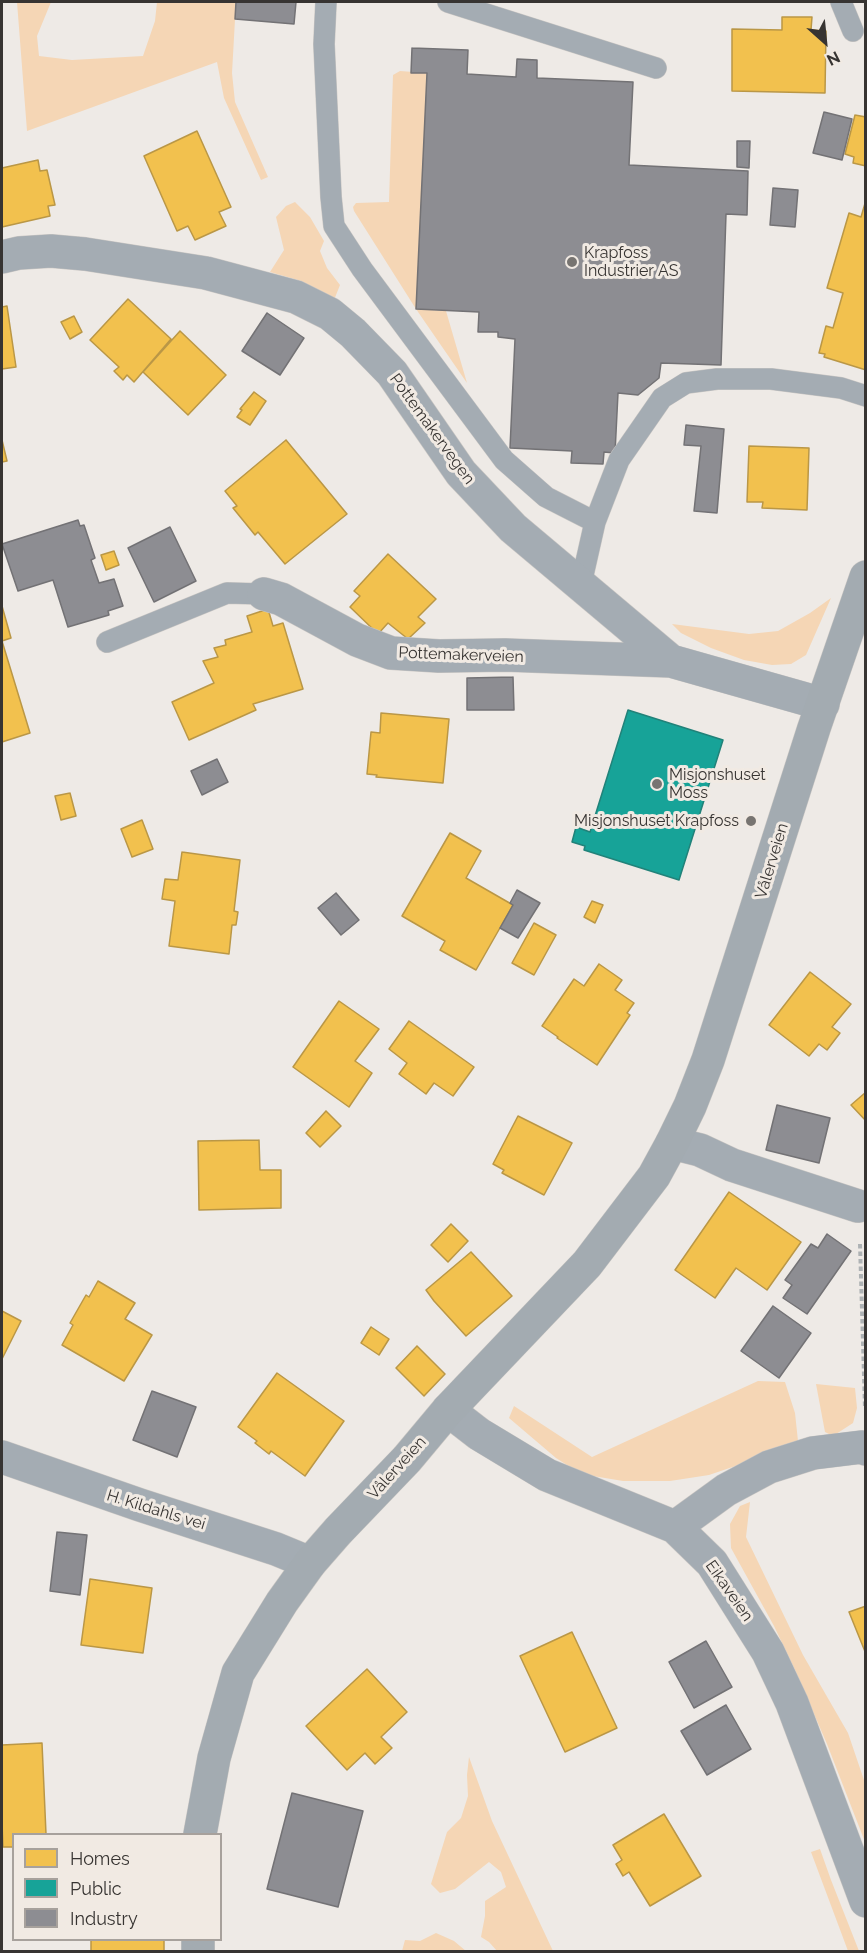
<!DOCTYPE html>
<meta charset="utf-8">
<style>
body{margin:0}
#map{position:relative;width:867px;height:1953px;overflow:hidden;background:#eeeae6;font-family:Raleway,sans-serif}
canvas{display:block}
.frame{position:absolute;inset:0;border:3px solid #373432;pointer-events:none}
.legend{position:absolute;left:12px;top:1833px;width:210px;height:108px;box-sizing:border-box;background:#f1eae3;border:2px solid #a7a19c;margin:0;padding:8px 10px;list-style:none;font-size:18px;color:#373432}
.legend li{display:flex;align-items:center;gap:12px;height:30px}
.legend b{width:30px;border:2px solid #a7a19c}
.north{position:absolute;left:795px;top:12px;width:60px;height:60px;-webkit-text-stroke:4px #f1eae3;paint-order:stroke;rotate:153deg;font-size:16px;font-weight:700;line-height:24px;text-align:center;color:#373432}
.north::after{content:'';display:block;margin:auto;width:21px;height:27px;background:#373432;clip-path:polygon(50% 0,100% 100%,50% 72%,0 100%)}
</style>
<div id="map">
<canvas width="867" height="1953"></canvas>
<div class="frame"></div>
<ul class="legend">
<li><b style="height:16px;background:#f2c14e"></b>Homes</li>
<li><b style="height:16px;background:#17a398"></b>Public</li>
<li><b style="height:16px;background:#8d8d92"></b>Industry</li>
</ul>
<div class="north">N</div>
</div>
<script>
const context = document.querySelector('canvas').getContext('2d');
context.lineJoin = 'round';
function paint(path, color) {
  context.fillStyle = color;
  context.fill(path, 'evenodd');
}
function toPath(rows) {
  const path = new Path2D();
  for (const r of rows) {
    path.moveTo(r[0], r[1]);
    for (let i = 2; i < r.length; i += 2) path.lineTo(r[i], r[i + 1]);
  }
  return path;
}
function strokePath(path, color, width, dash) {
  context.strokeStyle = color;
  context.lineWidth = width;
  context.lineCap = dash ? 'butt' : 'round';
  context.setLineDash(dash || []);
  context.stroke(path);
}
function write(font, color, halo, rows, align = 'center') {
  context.font = font + ' Raleway,sans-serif';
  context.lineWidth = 6;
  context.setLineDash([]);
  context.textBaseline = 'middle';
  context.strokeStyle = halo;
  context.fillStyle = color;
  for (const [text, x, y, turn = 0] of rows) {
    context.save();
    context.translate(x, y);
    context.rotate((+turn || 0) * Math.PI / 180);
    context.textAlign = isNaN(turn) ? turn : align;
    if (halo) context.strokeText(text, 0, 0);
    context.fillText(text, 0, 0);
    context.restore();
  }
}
paint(toPath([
 [17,2,51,2,37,36,39,56,72,60,143,56,155,21,157,2,236,2,232,73,235,102,268,177,261,180,224,98,217,62,27,131],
 [400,71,427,73,416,309,446,311,467,383,416,309,354,211,353,207,356,203,389,202,393,75],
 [295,202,310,217,324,241,320,251,327,268,340,285,334,300,301,281,270,272,284,250,276,217,286,206],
 [831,598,806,655,791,664,772,665,744,660,711,648,681,633,672,624,749,634,778,631,810,613],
 [758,1381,785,1382,795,1413,798,1441,759,1458,709,1475,670,1481,623,1481,581,1474,556,1458,509,1418,514,1406,592,1457],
 [816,1384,855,1388,857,1408,853,1423,833,1436,825,1432],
 [750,1502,746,1537,803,1655,848,1733,865,1783,865,1842,827,1744,795,1670,774,1626,731,1548,730,1524,740,1506],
 [469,1757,492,1821,553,1951,497,1951,489,1942,481,1937,485,1916,485,1901,506,1887,501,1872,489,1862,455,1889,440,1893,431,1884,447,1832,461,1818,468,1796,467,1775],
 [820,1849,831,1880,859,1951,848,1951,811,1852],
 [436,1933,454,1941,466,1951,402,1951,405,1940,420,1941]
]), '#f5d6b5');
const homes = toPath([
 [782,17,812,17,811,30,826,31,825,93,732,91,732,29,782,30,782,17],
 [855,115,866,117,866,166,853,163,854,157,845,154,855,115],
 [197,131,231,207,219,212,226,226,195,240,188,226,177,231,144,156,197,131],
 [38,160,40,171,47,170,55,205,48,206,50,216,2,227,2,168,38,160],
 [866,200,866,370,824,357,825,354,819,353,826,326,833,328,843,293,827,288,849,213,861,217,866,200],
 [128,299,171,339,134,382,127,375,123,380,114,371,119,367,90,340,128,299],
 [7,306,16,367,2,369,2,307,7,306],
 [74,316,82,332,70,339,61,322,74,316],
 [180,331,226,375,188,415,143,372,180,331],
 [254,392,266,401,250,425,237,417,242,410,240,409,254,392],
 [2,440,7,461,2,462,2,440],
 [286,440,347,514,285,564,258,532,255,535,233,508,237,506,225,491,286,440],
 [749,446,809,448,807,510,762,508,763,502,747,502,749,446],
 [114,551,119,565,106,570,101,555,114,551],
 [388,554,436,599,418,617,425,623,408,639,388,623,378,634,350,607,360,596,354,591,388,554],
 [2,606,11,638,2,641,30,733,2,742,2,606],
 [268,609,273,626,283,623,303,689,253,704,256,710,189,740,172,702,214,683,203,661,218,657,214,648,226,645,225,640,252,632,247,616,268,609],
 [381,713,449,719,443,783,376,777,377,775,367,774,371,732,380,733,381,713],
 [70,793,76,816,61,820,55,796,70,793],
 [142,820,153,849,132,857,121,829,142,820],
 [450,833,481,851,466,878,513,905,476,970,440,950,445,941,402,916,450,833],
 [182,852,240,860,234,911,238,912,236,925,232,925,229,954,169,946,175,901,162,899,165,879,178,880,182,852],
 [592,901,603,905,595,923,584,917,592,901],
 [534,923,556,935,534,975,512,963,534,923],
 [599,964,622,980,615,990,634,1003,627,1013,630,1015,597,1065,557,1038,558,1037,542,1026,574,979,584,986,599,964],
 [810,972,851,1004,832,1027,840,1033,827,1050,819,1044,809,1056,769,1025,810,972],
 [339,1001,379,1029,355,1061,372,1073,349,1107,293,1067,339,1001],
 [409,1021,474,1067,453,1096,434,1083,426,1094,399,1074,407,1063,389,1049,409,1021],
 [866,1092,866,1121,851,1105,866,1092],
 [326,1111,341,1126,320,1147,306,1133,326,1111],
 [518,1116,572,1143,544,1195,502,1173,504,1170,493,1164,518,1116],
 [259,1140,260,1170,281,1170,281,1208,199,1210,198,1141,259,1140],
 [729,1192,801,1242,767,1290,736,1268,715,1298,675,1270,729,1192],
 [451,1224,468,1241,448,1262,431,1245,451,1224],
 [471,1252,512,1296,466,1336,434,1301,426,1290,471,1252],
 [98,1281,135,1303,125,1319,152,1335,124,1381,62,1345,73,1325,70,1323,86,1295,89,1297,98,1281],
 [2,1311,21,1321,2,1359,2,1311],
 [371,1327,389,1339,379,1355,361,1343,371,1327],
 [417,1346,445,1374,424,1396,396,1368,417,1346],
 [277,1373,344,1421,305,1476,271,1451,269,1454,255,1443,257,1441,238,1427,277,1373],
 [90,1579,152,1588,143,1653,81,1645,90,1579],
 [866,1606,866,1654,849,1612,866,1606],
 [572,1632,617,1728,565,1752,520,1656,572,1632],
 [367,1669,407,1712,381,1737,392,1748,375,1764,365,1753,347,1770,306,1726,367,1669],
 [42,1743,46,1834,14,1834,14,1847,3,1847,2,1823,2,1745,42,1743],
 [664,1814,701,1876,650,1906,629,1872,623,1876,616,1864,622,1860,613,1845,664,1814],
 [91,1940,164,1940,164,1952,91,1952,91,1940]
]);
paint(homes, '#f2c14e');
strokePath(homes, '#ba9746', 1.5);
const public = toPath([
 [628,710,723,740,679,880,584,850,585,846,572,842,576,827,590,832,628,710]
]);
paint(public, '#17a398');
strokePath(public, '#218279', 1.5);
const industry = toPath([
 [236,2,296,2,294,24,235,19,236,2],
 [412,48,468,50,467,74,516,77,517,59,537,60,537,78,633,82,629,165,748,171,747,215,726,214,721,365,661,363,659,378,638,395,618,393,615,453,604,452,603,464,571,463,572,451,510,448,515,339,498,337,498,332,478,332,479,312,416,309,427,73,411,73,412,48],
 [824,112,852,119,842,160,813,153,824,112],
 [737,141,750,141,749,168,737,167,737,141],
 [773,188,798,190,795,227,770,225,773,188],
 [267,313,304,338,280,375,242,351,267,313],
 [686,425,724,429,717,513,694,511,701,446,684,445,686,425],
 [78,520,80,526,84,525,95,558,91,560,99,583,114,579,123,606,108,611,109,615,68,627,53,580,18,591,2,544,78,520],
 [170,527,196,581,154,602,128,548,170,527],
 [513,677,514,710,467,710,467,678,513,677],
 [217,759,228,782,202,795,191,771,217,759],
 [517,890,540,903,518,938,500,928,513,905,510,903,517,890],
 [336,893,359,920,341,935,318,908,336,893],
 [777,1105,830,1118,819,1163,766,1150,777,1105],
 [827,1234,851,1251,807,1314,783,1298,792,1285,785,1280,811,1244,818,1248,827,1234],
 [773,1306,811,1333,779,1378,741,1351,773,1306],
 [152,1391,196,1407,177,1457,133,1440,152,1391],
 [57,1532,87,1535,80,1595,50,1591,57,1532],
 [706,1641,732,1687,694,1708,669,1662,706,1641],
 [726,1705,751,1749,707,1775,681,1731,726,1705],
 [292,1793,363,1811,338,1907,267,1889,292,1793]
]);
paint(industry, '#8d8d92');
strokePath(industry, '#737275', 1.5);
const lane = toPath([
 [326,2,324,44,331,197,334,226,362,269,504,460,546,497,595,522],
 [448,2,656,68],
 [841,2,853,31],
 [581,584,595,522,619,460,662,398,686,383,717,379,771,379,841,388,866,396],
 [107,642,227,593,264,594]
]);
const street = toPath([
 [2,257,19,253,51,251,85,254,206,273,296,297,330,314,353,333,392,373,461,473,513,528,671,661,823,704],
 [264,594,281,599,357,640,391,653,439,656,505,655,671,661],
 [672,1143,700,1150,732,1165,858,1206],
 [448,1410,479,1434,547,1475,675,1527,712,1563,768,1652,792,1703,866,1901],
 [2,1457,140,1505,276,1549,310,1563],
 [675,1527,726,1490,769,1467,813,1453,862,1447,866,1449]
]);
const secondary = toPath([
 [200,1834,214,1758,238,1673,282,1602,310,1563,338,1531,407,1459,448,1410,587,1264,654,1176,672,1143,690,1106,708,1060,814,728,866,577],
 [198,1940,198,1952]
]);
strokePath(lane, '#c9c6c3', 22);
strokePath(street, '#c9c6c3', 34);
strokePath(secondary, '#c9c6c3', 34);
strokePath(toPath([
 [860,1244,865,1408]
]), '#aeb2b4', 4, [4.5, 3]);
strokePath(lane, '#a4acb3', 21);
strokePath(street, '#a4acb3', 33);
strokePath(secondary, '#a3abb1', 33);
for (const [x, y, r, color] of [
 [572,262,6,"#777471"],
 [657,784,6,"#777471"],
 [751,821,6,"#777471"]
]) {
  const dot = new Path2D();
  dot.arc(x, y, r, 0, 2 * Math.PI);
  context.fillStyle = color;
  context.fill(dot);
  strokePath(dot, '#f1eae3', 2);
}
write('16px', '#373432', '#f1eae3', [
 ["Krapfoss",584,253],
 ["Industrier AS",584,271],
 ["Misjonshuset",669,775],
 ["Moss",669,793],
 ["Misjonshuset Krapfoss",739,821,"right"]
], 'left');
write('16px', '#373432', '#f1eae3', [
 ["Pottemakervegen",432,429,54],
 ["Pottemakerveien",461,655,2],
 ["Vålerveien",772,861,-73],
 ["Vålerveien",397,1468,-48],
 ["H. Kildahls vei",156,1510,17],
 ["Eikaveien",729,1591,55]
]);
</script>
